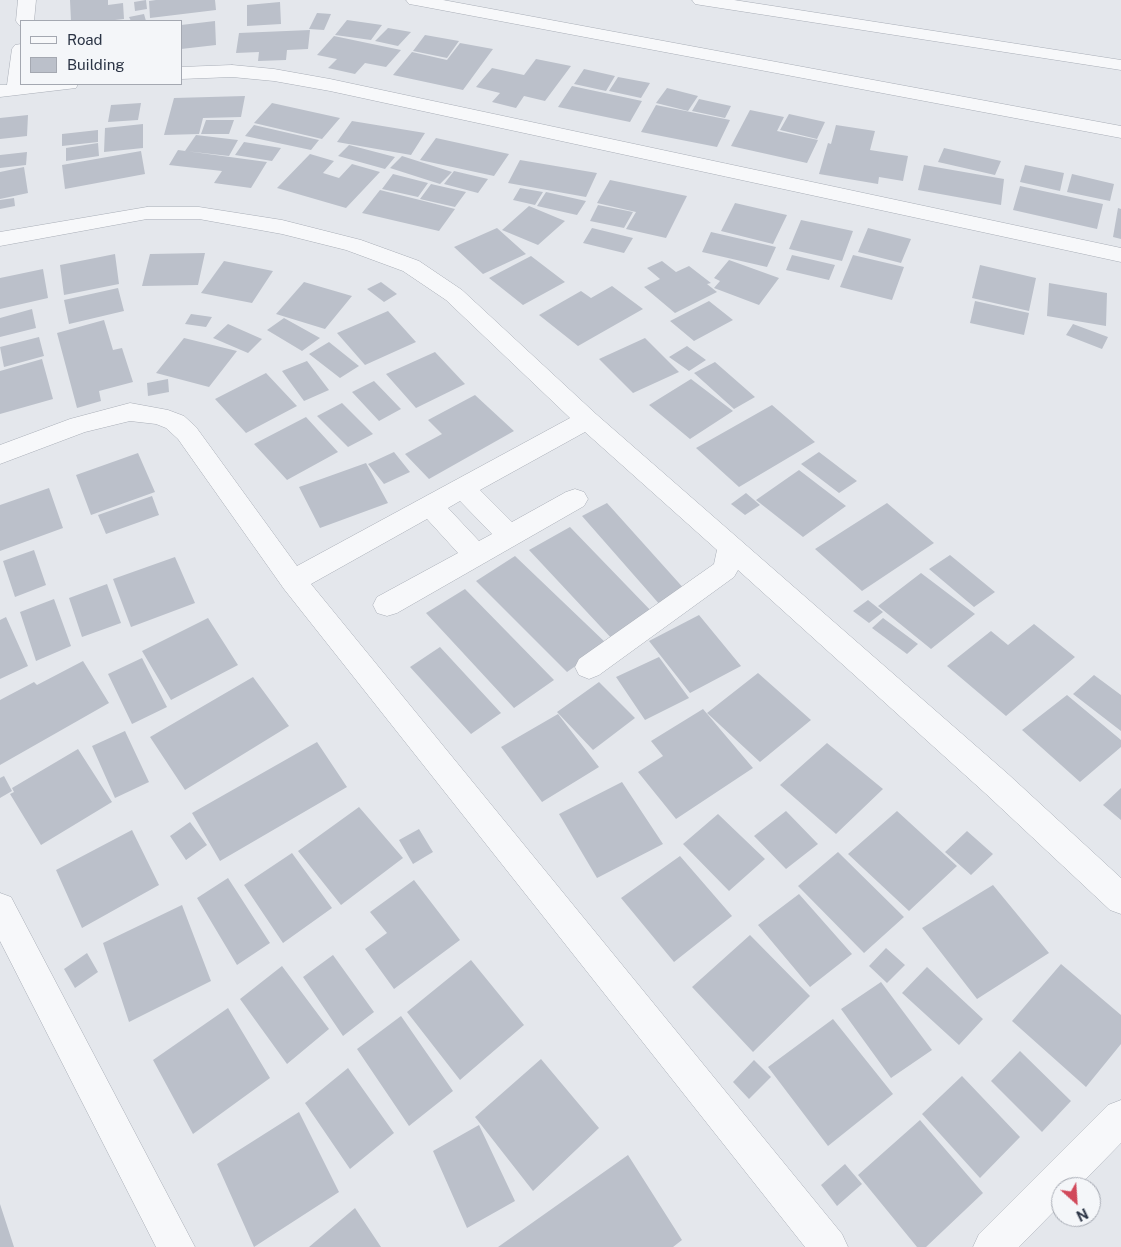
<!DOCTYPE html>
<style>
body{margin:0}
#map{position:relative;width:1121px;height:1247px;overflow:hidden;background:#e4e7ec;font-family:"Public Sans",sans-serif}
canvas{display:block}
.legend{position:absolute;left:20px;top:20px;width:162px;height:65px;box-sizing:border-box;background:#f4f6f9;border:1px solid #a4a8b1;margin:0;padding:6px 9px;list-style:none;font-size:15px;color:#2b3445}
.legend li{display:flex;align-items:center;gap:10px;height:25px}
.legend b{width:25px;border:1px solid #a4a8b1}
.north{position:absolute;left:1051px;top:1177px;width:50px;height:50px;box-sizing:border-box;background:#f4f6f9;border:1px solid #a4a8b1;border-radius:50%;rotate:154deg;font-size:14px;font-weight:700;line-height:20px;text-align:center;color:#2b3445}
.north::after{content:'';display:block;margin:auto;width:18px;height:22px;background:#d1495b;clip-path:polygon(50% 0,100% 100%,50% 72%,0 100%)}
</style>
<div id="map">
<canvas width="1121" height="1247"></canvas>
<ul class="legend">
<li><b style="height:6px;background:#f7f8fa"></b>Road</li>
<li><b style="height:14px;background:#bbc0ca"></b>Building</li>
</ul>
<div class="north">N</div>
</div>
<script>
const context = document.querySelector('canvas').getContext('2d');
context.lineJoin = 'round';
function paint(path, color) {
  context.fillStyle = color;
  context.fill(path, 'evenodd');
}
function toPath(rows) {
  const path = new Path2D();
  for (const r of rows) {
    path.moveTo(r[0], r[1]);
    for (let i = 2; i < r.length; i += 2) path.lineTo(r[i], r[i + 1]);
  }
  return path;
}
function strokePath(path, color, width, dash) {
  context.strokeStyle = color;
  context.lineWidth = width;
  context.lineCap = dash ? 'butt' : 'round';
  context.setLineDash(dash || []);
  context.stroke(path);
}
paint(toPath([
 [70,0,108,0,108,5,123,3,124,19,106,21,71,21],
 [146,0,147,9,135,11,134,2],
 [156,0,215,0,216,10,150,18,149,1],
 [280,2,281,24,247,26,247,5],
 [317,13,331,14,324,30,309,29],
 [144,14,146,21,131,21,129,17],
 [347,20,382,25,371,40,335,35],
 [215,21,216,45,181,49,181,25],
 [388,28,411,32,398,46,375,41],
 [310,30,308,49,287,50,286,60,258,61,259,52,236,53,239,33],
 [425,35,459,41,447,58,413,51],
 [334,36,401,50,386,67,365,63,355,74,328,68,337,59,317,55],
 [460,43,493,49,463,90,393,75,412,52,447,60],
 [536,59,571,66,545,101,524,96,516,108,492,102,500,93,476,87,492,68,524,75],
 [584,69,615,76,606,91,574,84],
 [618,77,650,83,641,98,609,91],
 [572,86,642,101,630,122,558,107],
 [667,88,698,96,688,111,656,103],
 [245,96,241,117,203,118,199,134,164,135,174,98],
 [699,99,731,106,725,118,692,111],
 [141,103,138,120,108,122,111,105],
 [272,103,340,118,322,139,254,123],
 [656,105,730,120,717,147,641,132],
 [750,110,784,117,777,131,818,140,807,163,731,146],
 [789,114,825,122,817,139,780,130],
 [28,115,27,136,0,139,0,118],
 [206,120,234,120,229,134,201,134],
 [352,121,425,133,411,155,337,142],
 [143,124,143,148,104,152,105,128],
 [254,125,319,140,311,150,245,136],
 [836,125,875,131,870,150,908,156,903,181,879,177,878,184,819,174,828,143,831,144],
 [98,130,98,142,62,146,62,134],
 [196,135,238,140,229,156,185,151],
 [436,138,509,154,494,176,420,160],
 [244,142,281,148,272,161,235,155],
 [98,143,99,156,66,161,66,148],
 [349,145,395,157,385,169,338,156],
 [944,148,1001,161,995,175,938,162],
 [178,150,267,162,251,188,214,183,222,171,169,165],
 [141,151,145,174,65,189,62,165],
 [27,152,26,165,0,168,0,155],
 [310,154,334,161,323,173,339,178,352,164,380,172,346,208,277,188],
 [402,156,452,172,440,184,390,168],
 [520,160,597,173,586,197,508,183],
 [924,165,1004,179,1001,205,918,190],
 [1025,165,1064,173,1060,191,1020,182],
 [24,167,28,193,0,199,0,172],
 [454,171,488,179,478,193,444,184],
 [393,174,428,183,418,197,382,189],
 [1072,174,1114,184,1110,201,1067,192],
 [610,180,687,196,666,238,626,229,636,212,597,203],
 [431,184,466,192,455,207,420,199],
 [1020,186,1103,204,1097,229,1013,210],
 [520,188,543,192,535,205,513,200],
 [380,190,420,200,455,209,439,231,362,213],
 [546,192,586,201,577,215,537,206],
 [14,198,15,206,0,209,0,200],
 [735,203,787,215,773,244,721,231],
 [598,205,633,212,624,228,590,221],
 [529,206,565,221,538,245,502,230],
 [1118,208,1121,209,1121,239,1113,237],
 [801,220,853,231,842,261,789,249],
 [497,228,526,254,483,274,454,247],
 [592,228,633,238,624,253,583,243],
 [868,228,911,239,901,263,858,252],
 [711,232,776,247,767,267,702,252],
 [205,253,198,285,142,286,150,254],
 [115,254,119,284,64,295,60,265],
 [792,255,835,265,829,280,786,270],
 [853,255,904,267,892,300,840,287],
 [531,256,565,282,523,305,489,278],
 [729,260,779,278,759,305,714,288,720,281,714,278],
 [224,261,273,271,252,303,201,293],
 [662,261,676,272,689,266,711,283,707,284,717,292,675,313,644,287,660,279,647,268],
 [980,265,1036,278,1029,311,972,298],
 [43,269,48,298,0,309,0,278],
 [304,282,352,296,325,329,276,314],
 [381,282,397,294,384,302,367,289],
 [1049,283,1107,293,1106,326,1047,316],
 [612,286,643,309,578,346,539,315,581,291,591,298],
 [118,288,124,311,69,324,64,300],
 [709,301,733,320,694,341,670,321],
 [975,301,1029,313,1024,335,970,323],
 [32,309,36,328,0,337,0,318],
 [388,311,416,342,365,365,337,333],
 [191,314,212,317,206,327,185,324],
 [284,318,320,338,302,351,267,330],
 [104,320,113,350,122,348,133,382,99,391,101,401,77,408,57,333],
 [228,324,262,339,248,353,213,338],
 [1073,324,1108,337,1102,349,1066,335],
 [39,337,44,356,4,367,0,347],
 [184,338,237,351,209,387,156,373],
 [645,338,679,372,633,393,599,359],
 [329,342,359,366,340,378,309,354],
 [687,346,706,360,689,371,669,357],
 [435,352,465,384,416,408,386,374],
 [42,359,53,399,0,414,0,371],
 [307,361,329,390,304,401,282,371],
 [715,362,755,397,734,409,694,373],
 [266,373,297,406,246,433,215,399],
 [168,379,169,392,148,396,147,383],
 [691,379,733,411,690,439,649,405],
 [374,381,401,409,379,421,352,392],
 [475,395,514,431,429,479,405,454,442,434,428,420],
 [342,403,373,434,348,447,317,416],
 [772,405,815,442,739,487,696,448],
 [306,417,338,452,287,480,254,444],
 [394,452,410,472,384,484,368,464],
 [819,452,857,481,839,493,801,464],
 [138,453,155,492,91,515,76,475],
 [366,463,388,503,320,528,299,487],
 [799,470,846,506,803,537,756,500],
 [49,488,63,528,0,551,0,505],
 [746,493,760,505,745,515,731,504],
 [152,496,159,515,106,534,98,515],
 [607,503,687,592,661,606,582,516],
 [887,503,934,543,862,591,815,549],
 [570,527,655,615,614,641,529,550],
 [34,550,46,585,15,597,3,561],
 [950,555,995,592,974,607,929,569],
 [515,556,607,644,567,672,476,581],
 [175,557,195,603,131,627,113,579],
 [921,573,975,614,931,649,878,606],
 [107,584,121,623,82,637,69,598],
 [465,589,554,680,514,708,426,613],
 [54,599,71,646,36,661,20,612],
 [868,600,883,612,869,623,853,611],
 [699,615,741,666,690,693,649,641],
 [6,617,28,666,0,679,0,620],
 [208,618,238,665,171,700,142,651],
 [883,618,918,644,907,654,872,628],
 [1034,624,1075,657,1006,716,947,666,991,631,1008,645],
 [440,647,501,713,471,734,410,667],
 [659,657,689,698,645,720,616,677],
 [142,658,167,707,132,724,108,674],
 [83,661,109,703,0,765,0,700,34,682,37,685],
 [758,673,811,720,760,762,707,713],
 [1094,675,1121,695,1121,731,1073,694],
 [253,677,289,726,185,790,150,737],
 [599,682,635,718,593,750,557,712],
 [1067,695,1121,740,1121,747,1080,782,1022,730],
 [703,709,753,768,676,819,638,772,663,756,651,741],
 [558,714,599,767,542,802,501,747],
 [125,731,149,782,115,798,92,746],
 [317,742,347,787,220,861,192,813],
 [827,743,883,789,836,834,780,785],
 [78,749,112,802,41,845,10,794,14,792,12,788],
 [4,776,12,791,0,798,0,778],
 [622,782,663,844,597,878,559,814],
 [1121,788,1121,820,1103,805],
 [359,807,403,858,341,905,298,851],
 [786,811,818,844,786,869,754,836],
 [897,811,957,866,909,911,848,854],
 [718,814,765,859,729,891,683,844],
 [190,822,207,845,186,860,170,836],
 [419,829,433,852,413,864,399,840],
 [132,830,159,885,82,928,56,870],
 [967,831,993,854,971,875,945,852],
 [838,852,904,917,864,953,798,886],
 [292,853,332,908,283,943,244,885],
 [680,856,732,916,674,962,621,898],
 [228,878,270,943,237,965,197,898],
 [414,880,460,940,394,989,365,949,387,933,370,912],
 [993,885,1049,953,977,999,922,928],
 [799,894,852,954,810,987,758,925],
 [182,905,211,981,129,1022,103,943],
 [750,935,810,996,753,1052,692,987],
 [886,948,905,965,887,983,869,966],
 [87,953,98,972,75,988,64,969],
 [333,955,374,1012,343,1036,303,977],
 [471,960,524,1025,460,1080,407,1012],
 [1061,964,1121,1015,1121,1044,1086,1087,1012,1021],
 [282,966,329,1029,287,1064,240,999],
 [927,967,983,1019,959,1045,902,993],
 [881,982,932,1050,891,1078,841,1009],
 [228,1008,270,1078,193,1134,153,1060],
 [401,1016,453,1091,409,1126,357,1049],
 [833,1019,893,1094,828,1146,768,1067],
 [1020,1051,1071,1101,1042,1132,991,1081],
 [541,1059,599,1128,533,1191,475,1117],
 [754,1060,771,1077,749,1099,733,1082],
 [348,1068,394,1133,350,1169,305,1103],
 [962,1076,1020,1137,980,1178,922,1114],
 [299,1112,339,1192,254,1247,217,1164],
 [920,1120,983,1193,926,1247,917,1247,858,1175],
 [479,1125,515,1201,467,1228,433,1151],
 [628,1155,682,1240,673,1247,498,1247],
 [845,1164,862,1184,837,1206,821,1185],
 [0,1204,14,1247,0,1247],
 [355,1208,381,1247,309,1247]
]), '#bbc0ca');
const minor = toPath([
 [18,0,36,0,34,21,21,21,21,25,19,25,16,21,18,0],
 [406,0,443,0,1121,126,1121,138,415,5,409,4,406,0],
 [692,0,734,0,1121,60,1121,70,701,5,695,4,692,0],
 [21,44,21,84,78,84,76,88,0,97,0,85,7,85,12,49,15,45,21,44],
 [232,65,274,69,330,79,1121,248,1121,262,330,91,274,81,232,77,181,79,181,67,232,65],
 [147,207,199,207,282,220,361,240,419,261,462,290,596,414,1008,774,1121,878,1121,914,1110,910,986,794,738,570,734,577,599,675,589,679,579,675,575,667,579,659,714,564,717,550,585,432,480,490,512,522,566,492,575,489,584,492,588,499,584,506,397,613,387,616,377,613,373,605,377,597,458,553,427,519,311,584,842,1234,848,1247,805,1247,284,589,178,439,166,428,156,424,130,421,85,432,0,464,0,445,70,419,130,403,168,410,184,416,196,427,297,566,570,418,446,300,403,271,346,250,282,234,199,219,147,219,0,246,0,232,147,207],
 [460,501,492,534,479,541,448,508,460,501],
 [0,893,11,897,195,1247,156,1247,0,941,0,893],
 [1121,1100,1121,1143,1078,1187,1061,1187,1061,1204,1019,1247,973,1247,979,1234,1108,1105,1121,1100]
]);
strokePath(minor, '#a9aeb7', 1);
paint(minor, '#f7f8fa');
</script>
